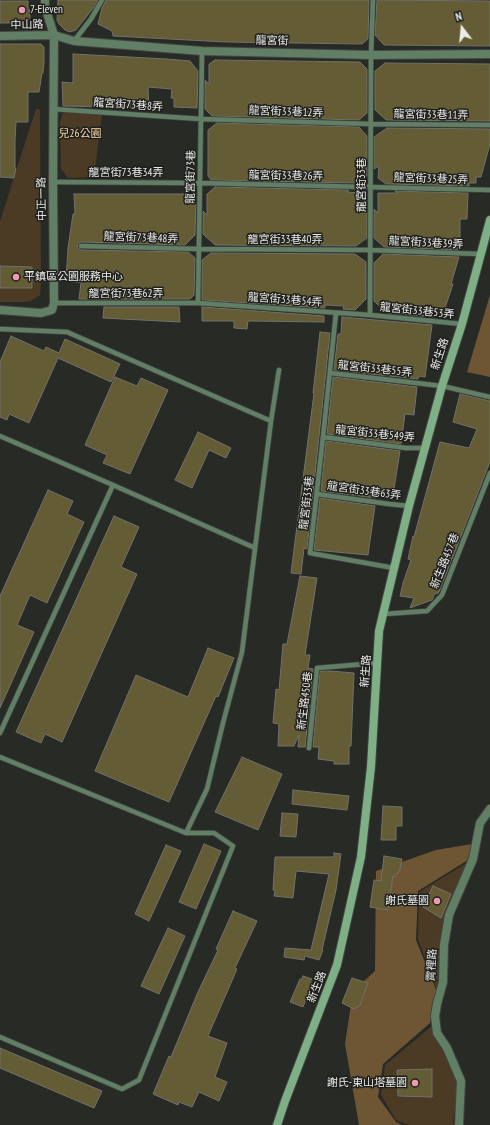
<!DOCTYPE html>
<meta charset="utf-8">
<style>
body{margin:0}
#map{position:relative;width:490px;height:1125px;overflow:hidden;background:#282a26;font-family:"PT Sans Narrow",sans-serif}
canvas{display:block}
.north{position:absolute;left:442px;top:8px;width:40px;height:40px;-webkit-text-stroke:3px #1f201c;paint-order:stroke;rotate:344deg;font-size:11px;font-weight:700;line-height:16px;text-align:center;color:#eaebe9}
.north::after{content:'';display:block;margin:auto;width:14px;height:18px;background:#eaebe9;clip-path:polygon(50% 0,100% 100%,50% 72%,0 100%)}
</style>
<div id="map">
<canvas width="490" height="1125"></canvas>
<div class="north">N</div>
</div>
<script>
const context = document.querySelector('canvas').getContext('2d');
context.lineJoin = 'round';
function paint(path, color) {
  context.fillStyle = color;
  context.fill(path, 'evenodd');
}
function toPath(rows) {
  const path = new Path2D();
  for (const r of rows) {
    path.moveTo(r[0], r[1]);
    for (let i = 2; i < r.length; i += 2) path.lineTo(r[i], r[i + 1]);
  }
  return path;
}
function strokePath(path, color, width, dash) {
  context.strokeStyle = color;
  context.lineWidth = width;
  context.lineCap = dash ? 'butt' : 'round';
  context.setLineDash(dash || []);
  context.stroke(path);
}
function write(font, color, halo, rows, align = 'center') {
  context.font = font + ' "PT Sans Narrow","Noto Sans TC",sans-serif';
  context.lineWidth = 3;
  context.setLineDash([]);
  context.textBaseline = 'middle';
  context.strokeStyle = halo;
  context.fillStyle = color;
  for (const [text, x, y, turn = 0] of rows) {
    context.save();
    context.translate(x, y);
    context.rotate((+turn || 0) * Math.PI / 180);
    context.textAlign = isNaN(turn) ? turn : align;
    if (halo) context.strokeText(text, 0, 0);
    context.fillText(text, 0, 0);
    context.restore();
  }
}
paint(toPath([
 [36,109,40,109,41,283,40,295,31,301,24,302,0,302,0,221],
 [63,113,102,114,94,177,68,178,61,169,60,122],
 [470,861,445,918,437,990,418,939,419,892],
 [432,1026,434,1035,456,1075,457,1092,453,1122,454,1125,409,1125,396,1120,381,1095,385,1065]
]), '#4b3b25');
paint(toPath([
 [490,295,490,377,467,372],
 [472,844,468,860,418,891,416,940,437,992,430,1023,383,1064,378,1097,396,1122,402,1125,359,1125,345,1044,353,991,375,971,376,871,436,850]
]), '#6e5635');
const building = toPath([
 [58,0,98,0,94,7,76,30,70,32,65,30,59,24,57,20,58,0],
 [106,0,369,0,368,39,362,44,226,42,113,36,112,31,98,24,102,8,106,0],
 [377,0,490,1,490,46,384,45,375,35,377,0],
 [0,1,28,1,28,10,30,10,30,17,28,21,21,21,21,23,0,23,0,1],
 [0,44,41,44,44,47,44,63,43,73,42,73,39,92,28,92,28,122,16,122,15,141,15,168,16,168,14,178,0,177,0,44],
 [73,54,167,59,190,61,198,71,197,108,174,107,174,98,171,98,172,89,148,87,149,108,63,106,62,82,73,83,73,54],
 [215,60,360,62,367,69,367,113,359,120,212,116,205,109,205,80,209,84,209,64,215,60],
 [385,63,490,64,490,121,386,120,375,110,375,71,385,63],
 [217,123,359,127,367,136,367,176,358,183,211,180,208,176,208,130,217,123],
 [387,128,490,129,490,144,481,177,476,177,476,183,469,183,469,186,386,184,378,178,379,166,374,169,374,137,387,128],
 [215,187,349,190,347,192,360,193,367,200,367,238,356,246,215,245,203,234,203,211,207,215,207,194,215,187],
 [395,191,468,193,467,219,460,219,460,250,384,247,374,238,374,209,378,213,378,193,398,193,395,191],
 [74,194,185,194,196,204,195,235,185,245,81,242,78,244,77,246,79,249,81,250,188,252,195,258,194,295,190,299,79,299,81,283,66,280,68,248,73,214,75,214,74,194],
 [211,253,355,254,366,262,366,299,355,310,343,309,344,306,325,305,325,308,202,300,202,260,211,253],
 [383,254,459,257,451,284,453,284,444,311,434,311,433,317,387,313,374,301,374,263,383,254],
 [0,266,32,267,32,288,0,288,0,266],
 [104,307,179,307,180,322,103,318,104,307],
 [202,307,324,316,324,322,248,321,247,329,234,328,234,321,202,321,202,307],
 [342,317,432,325,425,377,419,376,418,379,334,370,338,334,341,334,342,317],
 [320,332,330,333,307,549,304,548,301,574,291,573,314,393,313,393,320,332],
 [11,336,44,351,46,347,59,353,65,339,120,364,111,382,58,358,29,423,9,414,7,420,0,417,0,362,11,336],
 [115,377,137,386,141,378,168,390,130,474,103,463,107,455,85,445,115,377],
 [333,377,417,387,414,415,405,414,401,444,327,434,333,377],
 [460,394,490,401,490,462,439,592,437,594,435,593,432,600,410,608,414,598,400,596,403,583,411,560,408,559,413,536,414,537,440,442,469,448,477,429,453,422,460,394],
 [198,432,231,448,226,458,209,450,192,488,175,480,198,432],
 [326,441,400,451,393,495,377,493,376,498,321,491,326,441],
 [48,490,73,501,67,514,84,522,47,603,30,595,17,625,34,632,0,708,0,596,48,490],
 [320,498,375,506,368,555,314,550,320,498],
 [114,516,139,527,121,567,137,574,62,742,45,734,41,743,16,732,114,516],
 [300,576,317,578,305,655,310,655,308,668,313,669,305,747,298,747,299,735,294,746,278,746,279,724,273,723,276,689,279,690,283,644,287,644,300,576],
 [208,648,234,658,218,697,216,696,169,802,95,771,136,675,188,697,208,648],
 [320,671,330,671,354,673,351,746,349,746,349,764,334,764,334,761,318,759,319,747,313,747,320,671],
 [242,757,282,774,258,830,215,812,242,757],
 [293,790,349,796,347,810,292,804,293,790],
 [383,806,402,807,402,826,396,826,396,840,381,840,383,806],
 [282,813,298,814,296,837,280,836,282,813],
 [204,844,221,851,196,909,179,902,204,844],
 [166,845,181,851,149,921,135,914,166,845],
 [334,853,341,854,336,890,322,950,323,950,319,960,305,956,304,960,284,957,285,948,311,950,329,874,296,871,293,898,274,896,275,891,273,890,275,857,334,857,334,853],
 [384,856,402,859,400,869,398,873,396,874,395,877,393,876,388,910,370,907,374,880,381,881,384,856],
 [433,886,451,894,441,918,423,907,433,886],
 [233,911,257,921,235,968,237,969,208,1036,227,1043,215,1077,227,1082,219,1101,199,1092,192,1107,179,1102,178,1105,153,1094,169,1056,171,1057,198,992,218,950,216,949,233,911],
 [168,928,185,936,159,994,141,986,168,928],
 [303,976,312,979,310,982,312,983,303,1007,290,1002,300,979,302,979,303,976],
 [352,978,368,983,360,1005,354,1009,342,1003,352,978],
 [0,1048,102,1091,94,1108,0,1068,0,1048],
 [432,1069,432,1097,398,1096,397,1070,432,1069]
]);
paint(building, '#645c35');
strokePath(building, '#72716c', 1);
const lane = toPath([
 [74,41,91,19,102,0],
 [53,109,201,119,371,124,490,125],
 [53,182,200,183,490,190],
 [81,246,199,249,370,250,480,254],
 [54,303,198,303,370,315,462,324],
 [198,303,202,51],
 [336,313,323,437,310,553,394,568],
 [370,315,371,55,373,0],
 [0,329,67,332,271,421],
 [330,373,442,386,490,397],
 [0,436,113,485,255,548],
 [323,437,406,448,425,448],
 [317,494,389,504,409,506],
 [384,614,427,611,442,595,490,473],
 [0,733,113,485],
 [309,748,317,668,377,663],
 [0,757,186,833,214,833,233,846,139,1080,122,1089,0,1037],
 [186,833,207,789,223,723,242,652,271,421,279,370]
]);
const street = toPath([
 [0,36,54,35,74,41,202,51,371,55,490,54],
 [0,310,41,313,52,310,54,303,53,182,54,35,45,7,45,0],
 [459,1125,461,1081,447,1048,437,1033,435,1016,437,1004,443,982,444,945,449,915,473,859,480,823,490,809]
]);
const secondary = toPath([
 [277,1125,285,1101,337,965,361,857,371,767,379,631,409,506,442,386,462,324,490,220]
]);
strokePath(lane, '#434541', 6);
strokePath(street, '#434541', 10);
strokePath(secondary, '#434541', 10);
strokePath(lane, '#617f64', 4.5);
strokePath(street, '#617f64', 8);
strokePath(secondary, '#7faf85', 8);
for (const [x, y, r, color] of [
 [22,10,4,"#f09ab5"],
 [16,277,4,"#f09ab5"],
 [437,901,4,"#f09ab5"],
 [415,1083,4,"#f09ab5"]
]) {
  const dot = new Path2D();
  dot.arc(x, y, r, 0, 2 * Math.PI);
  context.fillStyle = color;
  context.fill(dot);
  strokePath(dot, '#1f201c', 1.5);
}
write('11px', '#eaebe9', '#1f201c', [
 ["7-Eleven",30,10],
 ["平鎮區公園服務中心",24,277],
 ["謝氏墓園",429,901,"right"],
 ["謝氏-東山塔墓園",407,1083,"right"]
], 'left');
write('11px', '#eaebe9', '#1f201c', [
 ["中山路",27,25,-1],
 ["龍宮街",272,41,1],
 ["龍宮街73巷8弄",128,105,4],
 ["龍宮街33巷12弄",286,112,2],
 ["龍宮街33巷11弄",431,115,1],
 ["龍宮街73巷34弄",126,173],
 ["龍宮街33巷26弄",286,176,1],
 ["龍宮街73巷",191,177,-89],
 ["龍宮街33巷25弄",431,179,2],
 ["龍宮街33巷",362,185,-90],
 ["中正一路",42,199,-91],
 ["龍宮街73巷48弄",141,238,2],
 ["龍宮街33巷40弄",285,240],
 ["龍宮街33巷39弄",426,243,3],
 ["龍宮街73巷62弄",126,294],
 ["龍宮街33巷54弄",285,300,4],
 ["龍宮街33巷53弄",417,311,6],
 ["新生路",440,354,-72],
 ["龍宮街33巷55弄",375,369,6],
 ["龍宮街33巷549弄",375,434,6],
 ["龍宮街33巷63弄",364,491,8],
 ["龍宮街33巷",307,503,-83],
 ["新生路457巷",445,561,-68],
 ["新生路",366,671,-86],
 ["新生路450巷",305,701,-83],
 ["霄裡路",432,965,-87],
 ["新生路",317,987,-69]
]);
write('11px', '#fbd8ab', '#1f201c', [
 ["兒26公園",80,134]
]);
</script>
